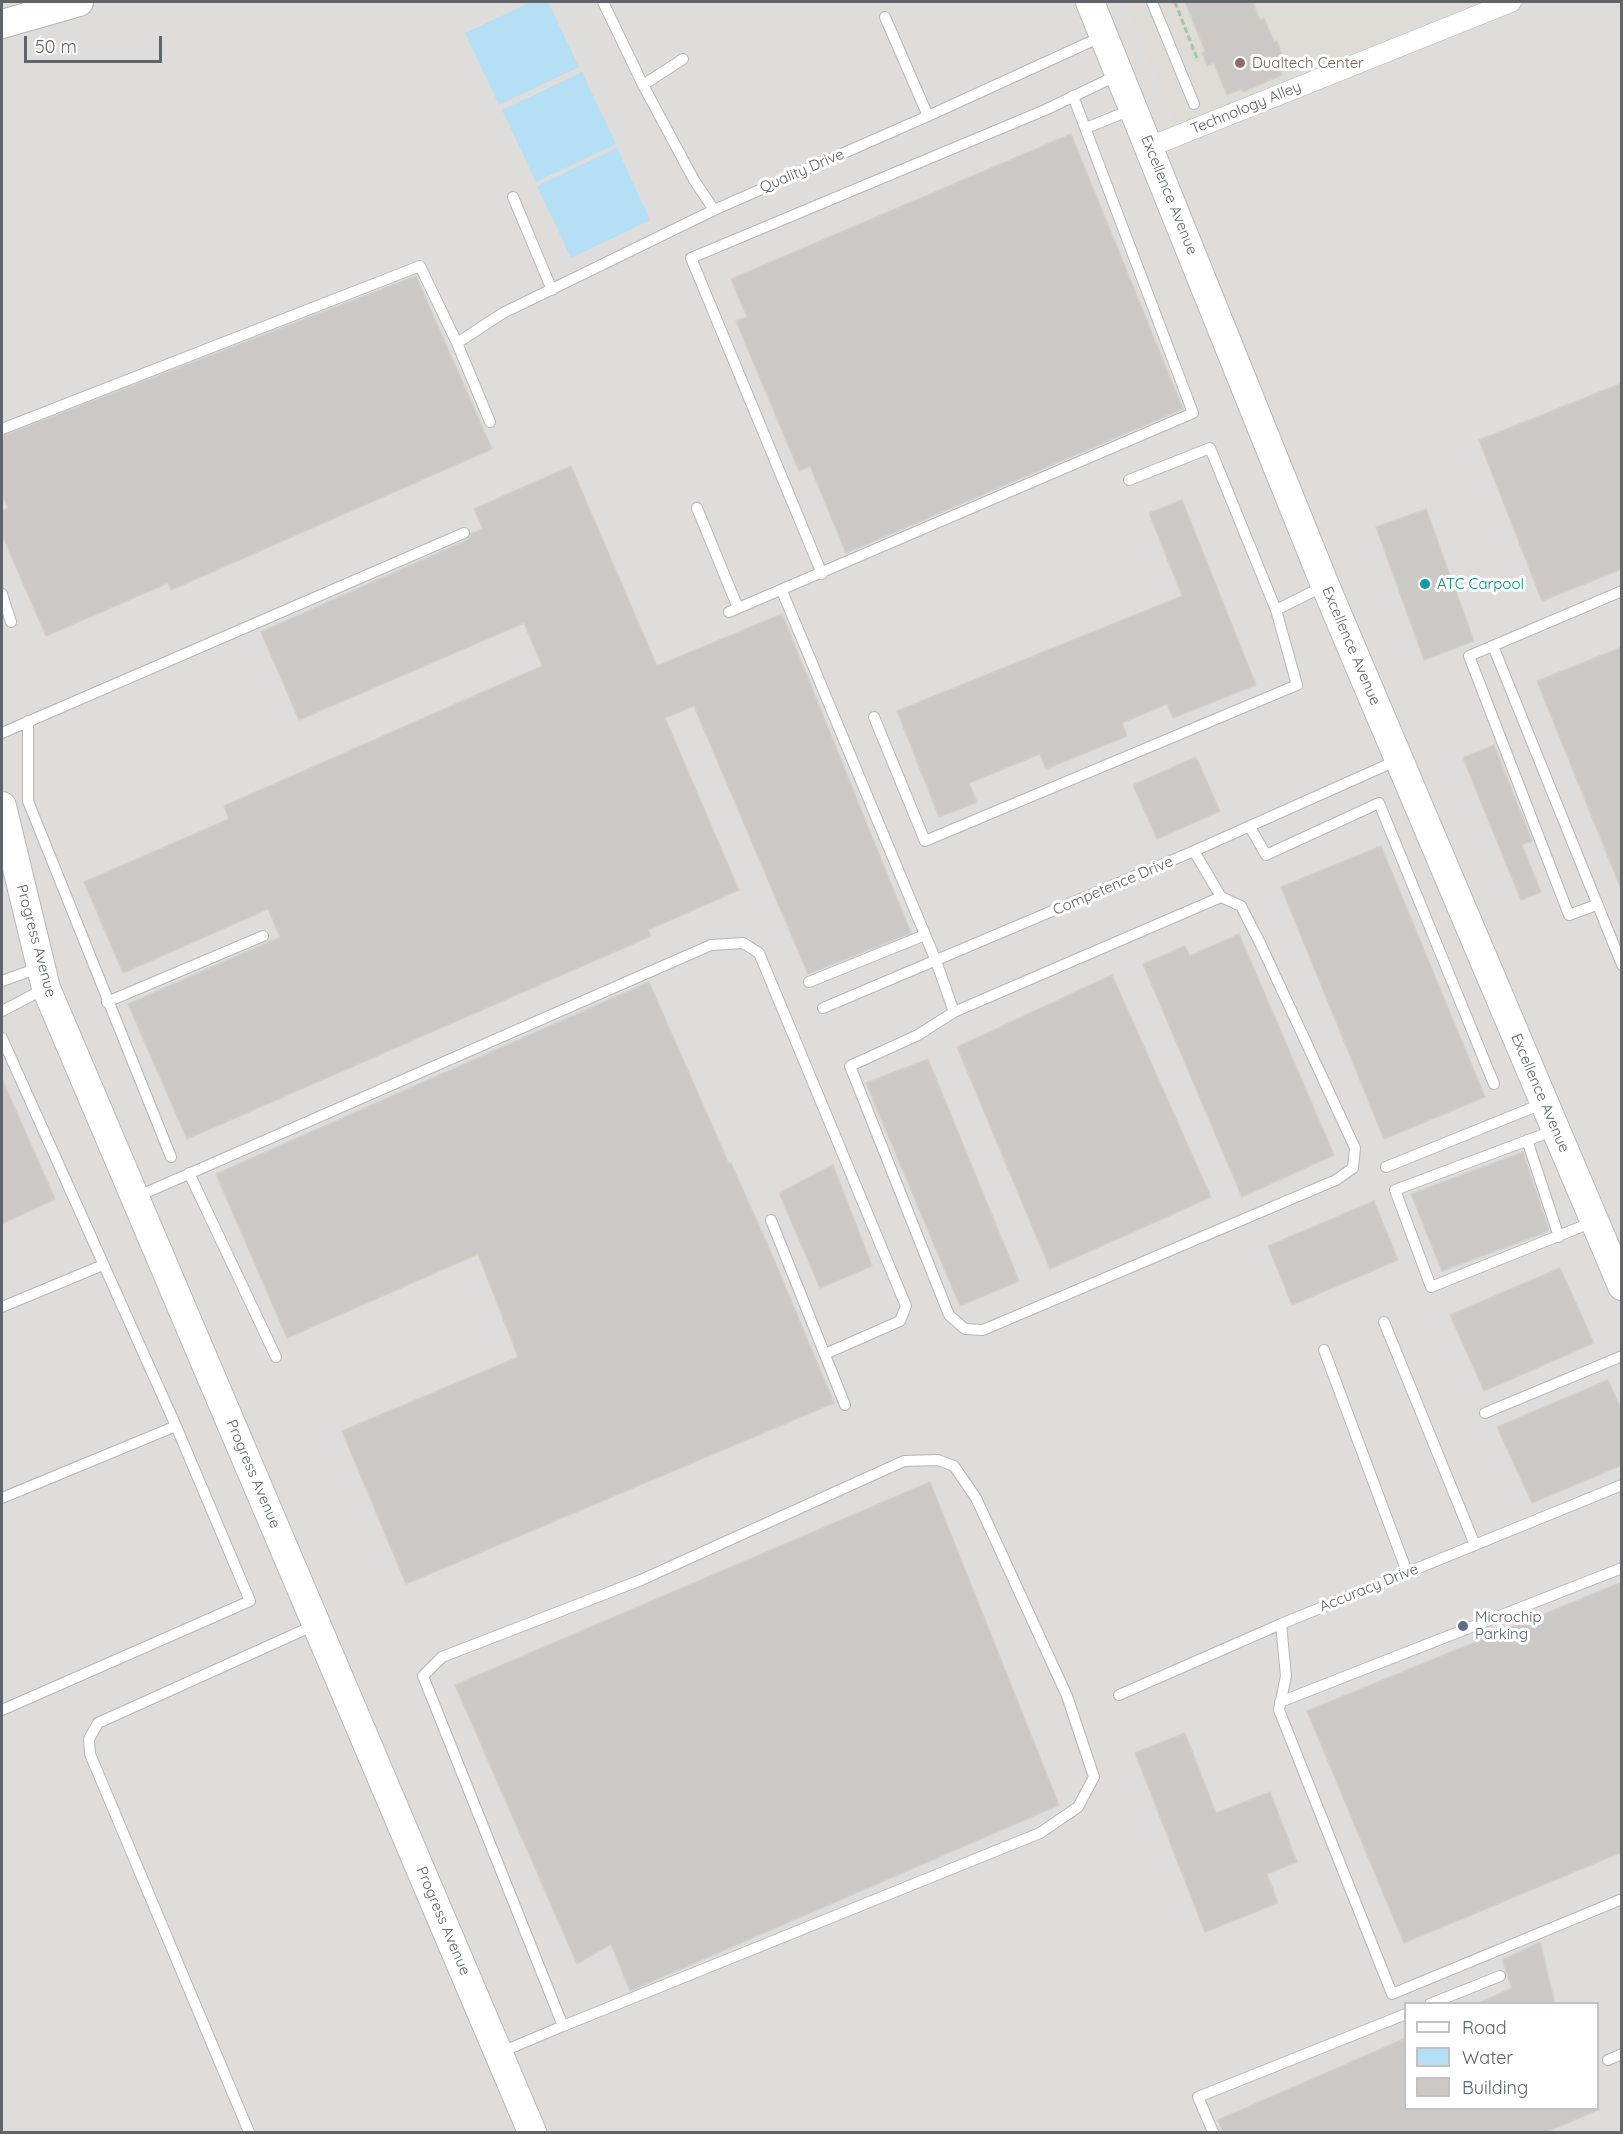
<!DOCTYPE html>
<style>
body{margin:0}
#map{position:relative;width:1623px;height:2134px;overflow:hidden;background:#f0ede9;font-family:Quicksand,sans-serif}
canvas{display:block}
.frame{position:absolute;inset:0;border:3px solid #606367;pointer-events:none}
.legend{position:absolute;left:1404px;top:2002px;width:195px;height:108px;box-sizing:border-box;background:#fff;border:2px solid #bfc1c2;margin:0;padding:8px 10px;list-style:none;font-size:18px;color:#606367}
.legend li{display:flex;align-items:center;gap:12px;height:30px}
.legend b{width:30px;border:2px solid #bfc1c2}
.scale{position:absolute;left:24px;top:36px;width:138px;height:27px;box-sizing:border-box;border:3px solid #606367;border-top:0;padding-left:8px;font-size:18px;line-height:21px;white-space:nowrap;color:#606367;-webkit-text-stroke:4px #fff;paint-order:stroke}
</style>
<div id="map">
<canvas width="1623" height="2134"></canvas>
<div class="frame"></div>
<ul class="legend">
<li><b style="height:8px;background:#fff"></b>Road</li>
<li><b style="height:16px;background:#b4dff4"></b>Water</li>
<li><b style="height:16px;background:#cbc8c5"></b>Building</li>
</ul>
<div class="scale">50 m</div>
</div>
<script>
const context = document.querySelector('canvas').getContext('2d');
context.lineJoin = 'round';
function paint(path, color) {
  context.fillStyle = color;
  context.fill(path, 'evenodd');
}
function toPath(rows) {
  const path = new Path2D();
  for (const r of rows) {
    path.moveTo(r[0], r[1]);
    for (let i = 2; i < r.length; i += 2) path.lineTo(r[i], r[i + 1]);
  }
  return path;
}
function strokePath(path, color, width, dash) {
  context.strokeStyle = color;
  context.lineWidth = width;
  context.lineCap = dash ? 'butt' : 'round';
  context.setLineDash(dash || []);
  context.stroke(path);
}
function write(font, color, halo, rows, align = 'center') {
  context.font = font + ' Quicksand,sans-serif';
  context.lineWidth = 6;
  context.setLineDash([]);
  context.textBaseline = 'middle';
  context.strokeStyle = halo;
  context.fillStyle = color;
  for (const [text, x, y, turn = 0] of rows) {
    context.save();
    context.translate(x, y);
    context.rotate((+turn || 0) * Math.PI / 180);
    context.textAlign = isNaN(turn) ? turn : align;
    if (halo) context.strokeText(text, 0, 0);
    context.fillText(text, 0, 0);
    context.restore();
  }
}
paint(toPath([
 [2,2,1621,2,1621,2132,2,2132],
 [1406,2004,1598,2004,1598,2108,1406,2108]
]), '#dfdddb');
paint(toPath([
 [1126,2,1480,2,1177,124]
]), '#dfdcd7');
paint(toPath([
 [531,2,548,2,579,67,499,105,465,33],
 [582,72,616,144,536,182,502,110],
 [617,148,650,220,571,258,537,186]
]), '#b4dff4');
const building = toPath([
 [1185,2,1253,2,1260,20,1264,18,1274,42,1277,41,1288,69,1281,72,1282,75,1243,92,1242,89,1227,95,1214,63,1207,66,1202,53,1205,51,1185,2],
 [1071,134,1183,409,846,553,810,466,799,471,736,321,747,317,731,279,1071,134],
 [416,276,492,449,171,590,168,583,46,636,2,535,2,511,8,508,2,495,2,436,416,276],
 [1622,383,1622,569,1542,601,1479,440,1622,383],
 [571,466,657,666,782,614,911,933,808,974,694,706,665,718,739,890,648,930,651,936,187,1139,128,1004,280,937,268,909,123,973,84,882,229,819,224,806,542,666,524,623,299,720,261,632,467,540,471,534,483,529,474,509,571,466],
 [1182,500,1256,685,1173,718,1167,704,1122,723,1127,736,1046,769,1040,754,969,783,977,802,939,817,897,711,1182,596,1149,513,1182,500],
 [1426,509,1474,641,1424,660,1376,527,1426,509],
 [1622,647,1622,889,1621,889,1537,681,1622,647],
 [1494,745,1532,841,1522,845,1541,892,1521,900,1463,758,1494,745],
 [1196,757,1220,811,1157,839,1133,785,1196,757],
 [1381,846,1485,1097,1384,1139,1281,887,1381,846],
 [1239,934,1334,1155,1242,1197,1143,964,1185,946,1190,956,1239,934],
 [1112,975,1211,1197,1050,1269,957,1047,1112,975],
 [649,982,729,1164,731,1163,770,1250,834,1403,406,1584,342,1431,518,1357,478,1254,287,1338,216,1174,649,982],
 [928,1059,1019,1281,960,1306,866,1083,928,1059],
 [2,1079,55,1199,2,1224,2,1079],
 [1523,1152,1549,1231,1442,1271,1411,1194,1523,1152],
 [833,1165,872,1266,820,1288,779,1193,833,1165],
 [1374,1201,1398,1260,1292,1305,1268,1246,1374,1201],
 [1560,1268,1594,1343,1484,1391,1450,1315,1560,1268],
 [1608,1380,1622,1411,1622,1465,1532,1503,1497,1427,1608,1380],
 [930,1482,1059,1805,630,1991,611,1944,577,1964,455,1685,930,1482],
 [1622,1582,1622,1852,1404,1943,1307,1711,1622,1582],
 [1185,1733,1216,1813,1270,1792,1297,1862,1267,1874,1278,1903,1205,1932,1135,1753,1185,1733],
 [1540,1942,1555,2004,1476,2004,1512,1988,1502,1960,1540,1942],
 [1406,2038,1406,2109,1600,2109,1544,2133,1223,2133,1218,2120,1406,2038]
]);
paint(building, '#cbc8c5');
strokePath(building, '#d4cfc8', 1.5);
const lane = toPath([
 [603,2,643,85,694,180,714,210],
 [1152,2,1194,104],
 [885,17,928,116],
 [643,85,683,59],
 [1086,128,1133,109],
 [513,197,552,290],
 [457,343,503,313,714,210,928,116,1103,36],
 [2,429,420,266,457,343,490,422],
 [697,508,738,608],
 [822,574,691,258,1045,110,1118,75],
 [782,591,936,961,954,1012],
 [2,594,11,622],
 [1276,610,1324,586],
 [729,612,1193,413,1073,96],
 [1493,646,1622,965],
 [874,717,925,841,1297,685,1276,610,1210,448,1129,480],
 [28,721,28,801,171,1157],
 [2,733,464,533],
 [1250,827,1266,855,1379,803,1494,1084],
 [1194,851,1221,897,1241,906,1261,945,1355,1148,1353,1168,1336,1180,983,1330,965,1329,949,1315,850,1066,918,1035,954,1012,1221,897],
 [1596,905,1569,915,1469,656,1622,591],
 [2,981,41,967],
 [809,982,925,935],
 [107,1002,263,936],
 [823,1008,1194,851,1398,760],
 [2,1011,46,988],
 [2,1038,176,1426,250,1601,2,1710],
 [1555,1130,1395,1190,1431,1287,1593,1222],
 [1527,1140,1559,1237],
 [1386,1167,1544,1103],
 [189,1173,276,1357],
 [136,1197,711,945,743,943,759,953,906,1306,900,1321,825,1354],
 [771,1220,845,1405],
 [2,1307,103,1265],
 [1384,1322,1475,1545],
 [1324,1350,1407,1572],
 [1485,1413,1622,1356],
 [2,1498,176,1426],
 [1281,1624,1286,1676,1279,1710,1392,1994,1622,1899],
 [1119,1695,1281,1624,1622,1485],
 [1280,1702,1622,1568],
 [1430,2004,1500,1976],
 [499,2053,563,2026,423,1676,442,1657,641,1580,904,1461,938,1460,954,1466,976,1498,1067,1696,1094,1777,1078,1807,1040,1833,563,2026],
 [1608,2060,1622,2054],
 [249,2132,90,1754,89,1739,98,1723,317,1624],
 [1213,2132,1198,2097,1406,2014]
]);
const street = toPath([
 [1149,147,1511,2]
]);
const secondary = toPath([
 [1090,2,1325,585,1622,1286],
 [2,24,79,2],
 [2,806,46,988,532,2132]
]);
strokePath(lane, '#b3b5b9', 12);
strokePath(street, '#b3b5b9', 21);
strokePath(secondary, '#b3b6b9', 30);
strokePath(toPath([
 [1175,2,1198,61]
]), '#a3c4a9', 3, [6, 3]);
strokePath(lane, '#fff', 10);
strokePath(street, '#fff', 20);
strokePath(secondary, '#fff', 28);
for (const [x, y, r, color] of [
 [1240,63,6,"#8d6e63"],
 [1425,584,6,"#0f9aa8"],
 [1463,1626,6,"#5c6f8a"]
]) {
  const dot = new Path2D();
  dot.arc(x, y, r, 0, 2 * Math.PI);
  context.fillStyle = color;
  context.fill(dot);
  strokePath(dot, '#fff', 2);
}
write('15px', '#785e54', '#fff', [
 ["Dualtech Center",1252,63]
], 'left');
write('15px', '#606367', '#fff', [
 ["Technology Alley",1246,108,-22],
 ["Quality Drive",802,171,-23],
 ["Excellence Avenue",1169,195,68],
 ["Excellence Avenue",1351,646,67],
 ["Competence Drive",1113,886,-23],
 ["Progress Avenue",36,941,75],
 ["Excellence Avenue",1540,1093,67],
 ["Progress Avenue",253,1474,67],
 ["Accuracy Drive",1369,1588,-22],
 ["Progress Avenue",443,1921,67]
]);
write('15px', '#0d838f', '#fff', [
 ["ATC Carpool",1437,584]
], 'left');
write('15px', '#4e5e75', '#fff', [
 ["Microchip",1475,1617],
 ["Parking",1475,1634]
], 'left');
</script>
